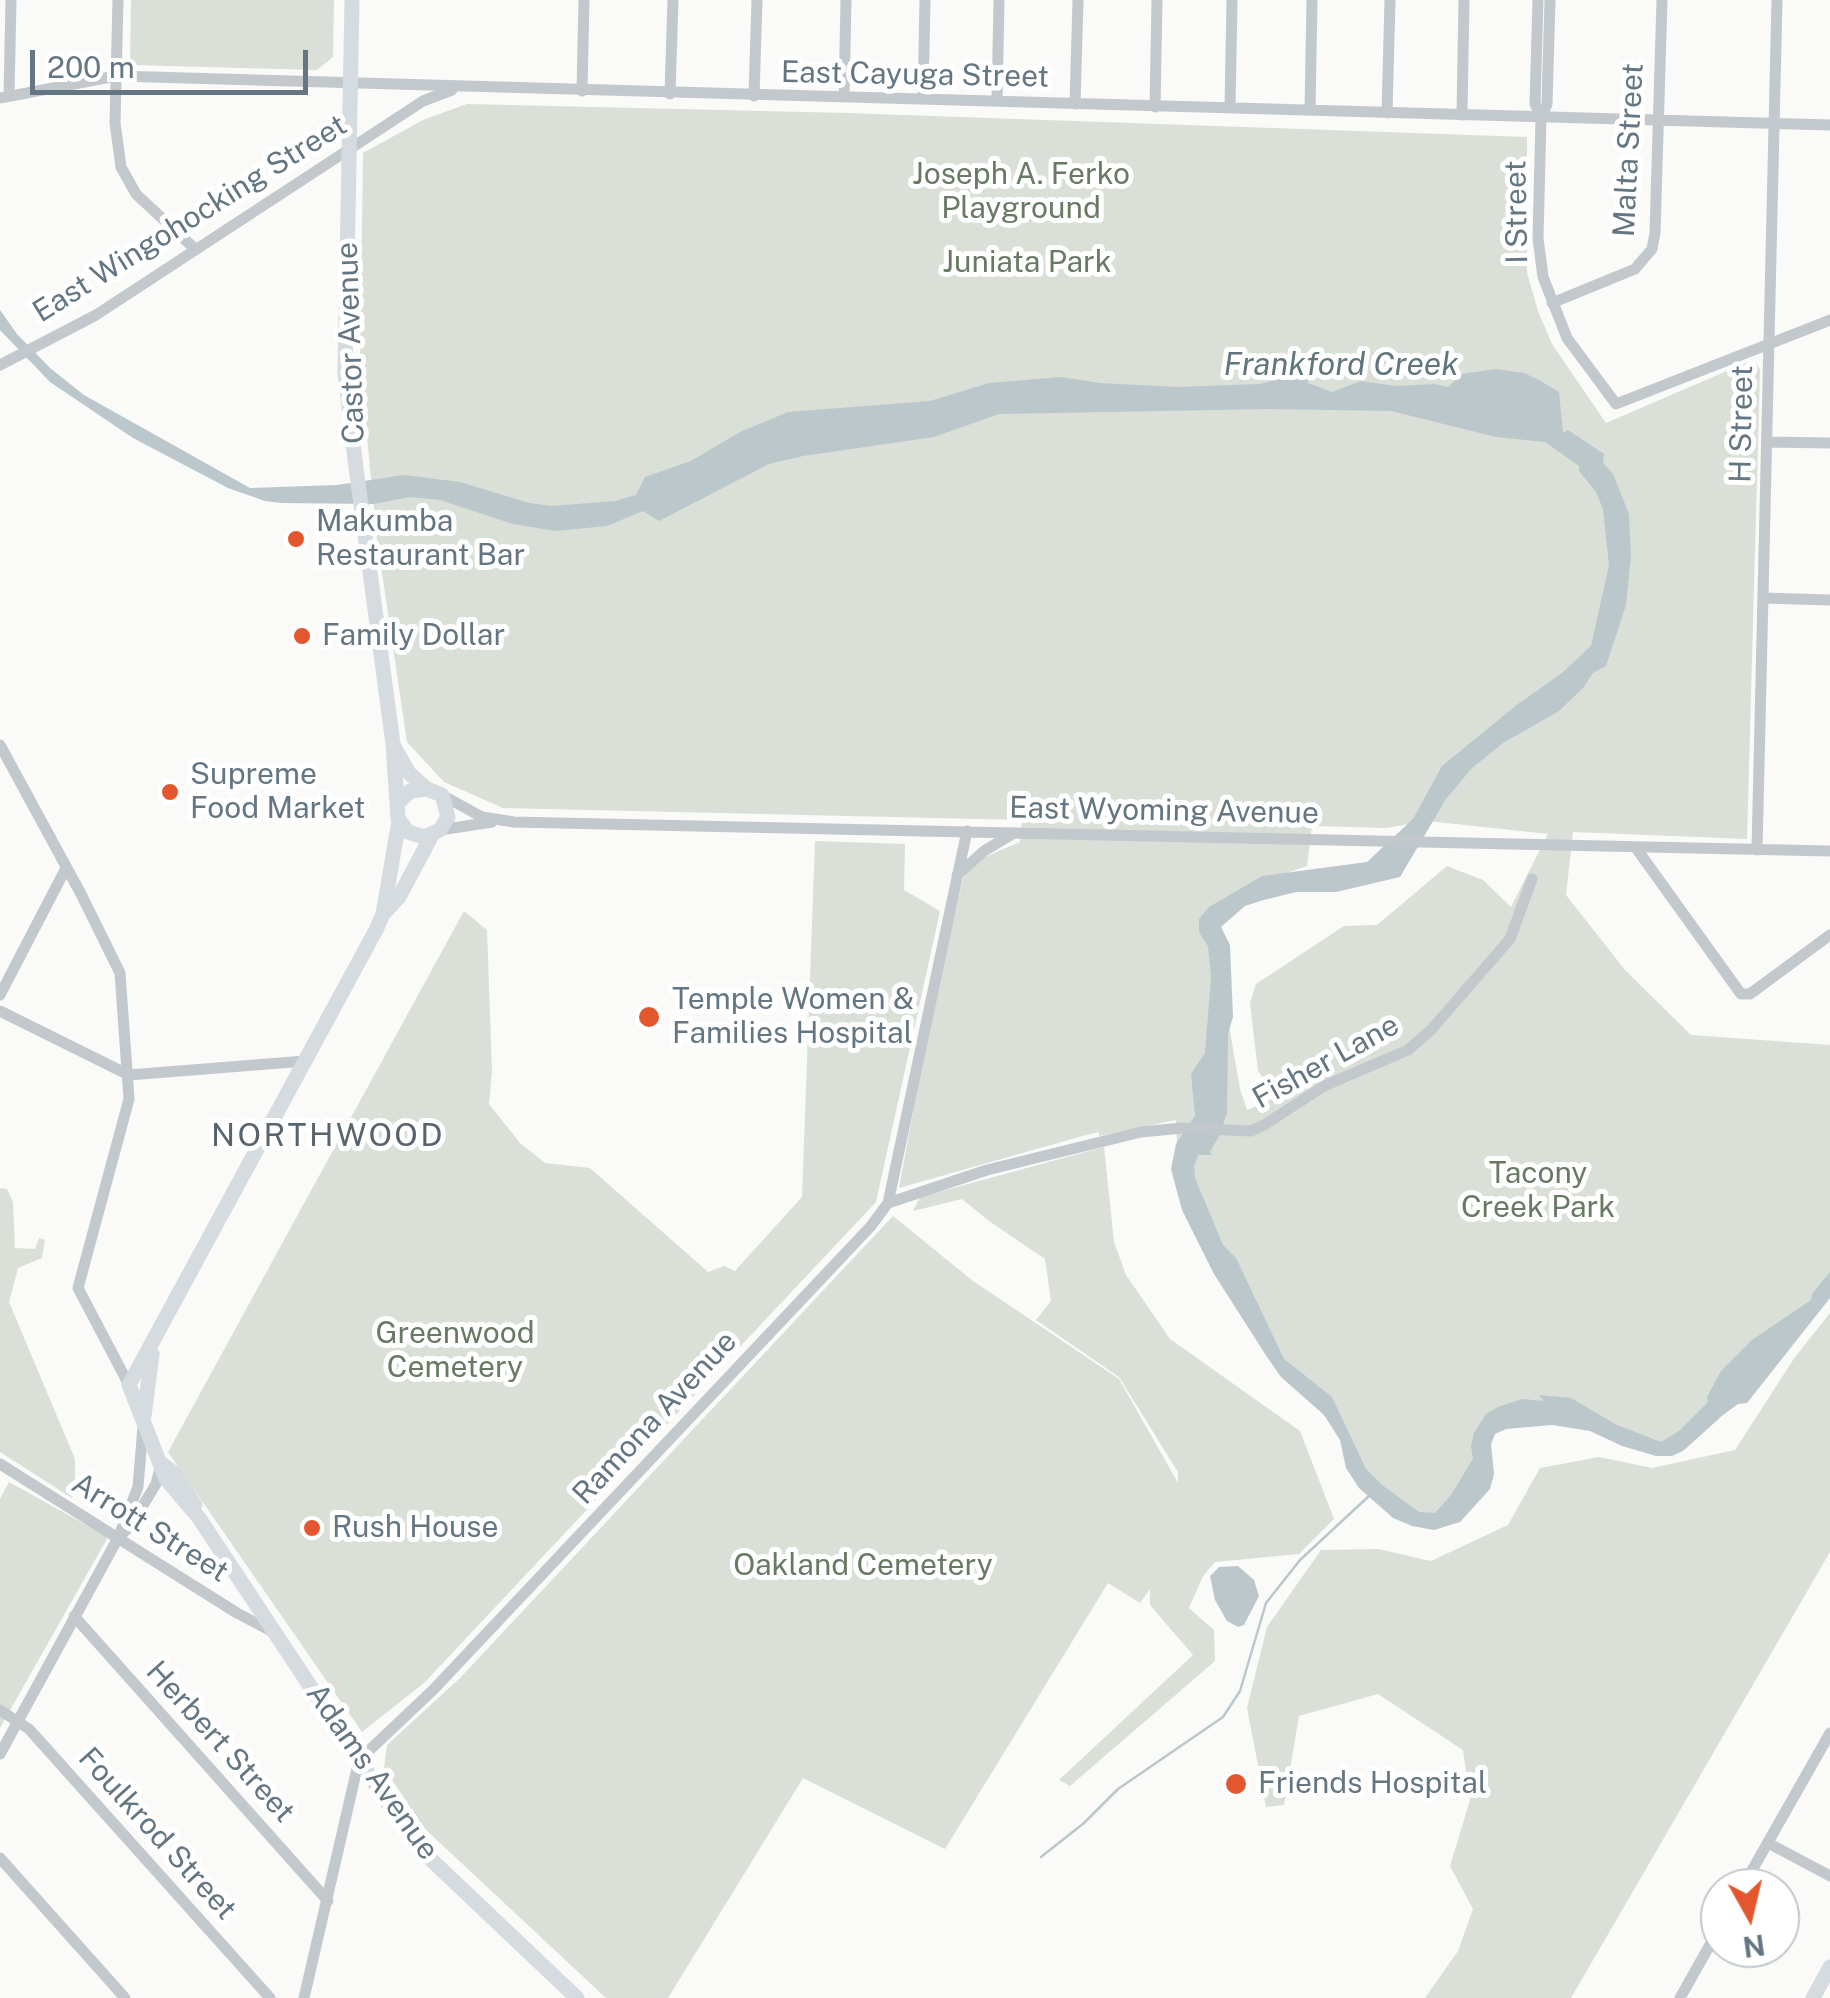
<!DOCTYPE html>
<style>
body{margin:0}
#map{position:relative;width:1830px;height:1998px;overflow:hidden;background:#fafaf8;font-family:"Public Sans",sans-serif}
canvas{display:block}
.north{position:absolute;left:1700px;top:1868px;width:100px;height:100px;box-sizing:border-box;background:#fff;border:2px solid #c1c8cd;border-radius:50%;rotate:172deg;font-size:28px;font-weight:700;line-height:40px;text-align:center;color:#657683}
.north::after{content:'';display:block;margin:auto;width:35px;height:45px;background:#e4572e;clip-path:polygon(50% 0,100% 100%,50% 72%,0 100%)}
.scale{position:absolute;left:30px;top:50px;width:278px;height:45px;box-sizing:border-box;border:5px solid #657683;border-top:0;padding-left:12px;font-size:30px;line-height:35px;white-space:nowrap;color:#657683;-webkit-text-stroke:8px #fff;paint-order:stroke}
</style>
<div id="map">
<canvas width="1830" height="1998"></canvas>
<div class="north">N</div>
<div class="scale">200 m</div>
</div>
<script>
const context = document.querySelector('canvas').getContext('2d');
context.lineJoin = 'round';
function paint(path, color) {
  context.fillStyle = color;
  context.fill(path, 'evenodd');
}
function toPath(rows) {
  const path = new Path2D();
  for (const r of rows) {
    path.moveTo(r[0], r[1]);
    for (let i = 2; i < r.length; i += 2) path.lineTo(r[i], r[i + 1]);
  }
  return path;
}
function strokePath(path, color, width, dash) {
  context.strokeStyle = color;
  context.lineWidth = width;
  context.lineCap = dash ? 'butt' : 'round';
  context.setLineDash(dash || []);
  context.stroke(path);
}
function write(font, color, halo, rows, align = 'center') {
  context.font = font + ' "Public Sans",sans-serif';
  context.lineWidth = 10;
  context.setLineDash([]);
  context.textBaseline = 'middle';
  context.strokeStyle = halo;
  context.fillStyle = color;
  for (const [text, x, y, turn = 0] of rows) {
    context.save();
    context.translate(x, y);
    context.rotate((+turn || 0) * Math.PI / 180);
    context.textAlign = isNaN(turn) ? turn : align;
    if (halo) context.strokeText(text, 0, 0);
    context.fillText(text, 0, 0);
    context.restore();
  }
}
paint(toPath([
 [131,0,334,0,333,57,317,70,130,65],
 [467,104,847,113,1527,137,1527,273,1538,311,1552,344,1606,423,1748,362,1757,364,1760,370,1747,839,1573,832,1566,895,1625,970,1691,1035,1830,1045,1830,1295,1756,1386,1669,1452,1571,1418,1481,1428,1469,1506,1431,1523,1384,1507,1336,1422,1284,1375,1178,1167,1176,1120,1099,1136,1099,1132,1086,1135,899,1188,930,1020,964,875,978,860,1020,842,1022,820,503,808,444,782,407,742,377,539,360,366,363,153,423,120],
 [1428,821,1548,834,1511,907,1483,880,1447,866,1377,925,1344,926,1256,984,1250,1003,1258,1071,1277,1097,1247,1110,1240,1089,1212,928,1272,878,1307,866,1312,826,1386,828],
 [815,841,905,844,904,890,940,911,876,1202,424,1683,362,1732,168,1452,464,911,487,930,492,1071,489,1104,520,1143,545,1163,590,1168,708,1272,724,1266,735,1271,802,1197],
 [1104,1147,1114,1242,1126,1275,1170,1339,1300,1431,1334,1519,1299,1554,1215,1562,1203,1576,1189,1608,1214,1630,1215,1661,1070,1786,1059,1780,1193,1655,1150,1605,1150,1589,1140,1603,1108,1583,945,1849,803,1778,668,1998,606,1998,424,1828,384,1768,387,1745,460,1678,893,1216,973,1281,1119,1379,1178,1483,1178,1472,1119,1377,1036,1320,1051,1301,1045,1259,989,1221,962,1199,913,1211,920,1197],
 [0,1188,7,1189,13,1202,15,1248,35,1249,39,1238,45,1240,42,1258,18,1268,9,1302,75,1459,75,1491,72,1498,0,1452],
 [1830,1313,1830,1552,1571,1998,1425,1998,1458,1951,1473,1909,1450,1866,1470,1800,1463,1750,1378,1694,1299,1716,1284,1805,1266,1807,1247,1708,1267,1627,1321,1550,1378,1549,1431,1561,1508,1525,1540,1468,1599,1457,1652,1468,1735,1450,1795,1357],
 [9,1482,108,1537,0,1728,0,1499]
]), '#dadfd7');
paint(toPath([
 [0,310,17,334,50,368,84,395,250,488,337,485,404,475,460,482,529,503,552,506,615,501,636,495,645,477,691,461,740,432,788,412,930,401,989,383,1061,377,1100,383,1177,387,1260,384,1307,372,1308,383,1332,392,1361,381,1396,386,1435,384,1448,387,1462,374,1496,369,1524,373,1539,380,1559,392,1563,433,1568,430,1604,454,1603,463,1613,474,1629,514,1631,556,1626,605,1606,666,1593,673,1583,688,1559,711,1503,743,1472,768,1446,799,1400,877,1336,892,1296,892,1260,901,1245,906,1221,927,1230,945,1233,1017,1228,1034,1227,1113,1219,1136,1210,1152,1213,1155,1198,1155,1194,1166,1195,1178,1223,1245,1236,1258,1284,1359,1332,1397,1366,1469,1382,1485,1419,1512,1435,1513,1451,1495,1473,1459,1471,1446,1474,1433,1486,1414,1498,1407,1522,1399,1544,1401,1539,1395,1571,1398,1617,1425,1661,1442,1679,1431,1708,1402,1707,1397,1721,1371,1752,1340,1811,1300,1812,1294,1830,1272,1830,1298,1747,1403,1738,1404,1723,1415,1683,1451,1672,1456,1656,1456,1622,1446,1590,1431,1552,1425,1506,1429,1495,1434,1491,1444,1494,1474,1490,1489,1460,1522,1434,1530,1412,1526,1393,1518,1359,1488,1346,1468,1340,1440,1324,1415,1281,1377,1267,1357,1214,1274,1182,1210,1171,1169,1176,1144,1195,1116,1191,1074,1205,1053,1211,977,1208,946,1199,932,1199,919,1209,907,1262,876,1367,862,1413,819,1442,766,1518,704,1562,673,1591,646,1609,565,1603,509,1596,492,1579,471,1579,466,1545,442,1496,437,1391,411,1269,409,999,414,934,437,803,456,769,464,659,521,643,511,607,526,555,531,513,524,440,500,410,497,373,504,282,503,265,501,228,488,133,438,50,382,0,330],
 [1238,1566,1254,1580,1259,1596,1244,1625,1238,1627,1227,1621,1215,1600,1210,1576,1219,1567]
]), '#bbc7cb');
strokePath(toPath([
 [1041,1857,1084,1823,1118,1789,1223,1717,1240,1691,1266,1603,1300,1560,1369,1496]
]), '#bbc7cb', 2.5);
strokePath(toPath([
 [118,0,115,123,121,167,136,194,195,249],
 [1538,0,1535,104,1541,118,1538,238,1543,277,1567,338,1616,404,1830,320],
 [582,91,584,0],
 [670,94,673,0],
 [9,96,11,0],
 [754,96,757,0],
 [844,97,846,0],
 [0,98,116,76,1830,125],
 [923,99,925,0],
 [997,101,999,0],
 [1075,104,1078,0],
 [1155,107,1157,0],
 [1230,107,1232,0],
 [1310,110,1312,0],
 [1387,113,1390,0],
 [1462,115,1464,0],
 [1541,118,1547,104,1550,0],
 [1552,303,1635,269,1652,249,1655,233,1662,0],
 [0,365,96,315,423,101,452,90],
 [1767,442,1830,443],
 [1763,598,1830,600],
 [0,745,81,894,120,973,129,1099,78,1288,129,1385],
 [442,795,482,817,514,822,1830,851],
 [440,830,492,822],
 [1636,848,1741,994,1750,994,1830,935],
 [1757,850,1777,0],
 [957,875,984,851,1014,833],
 [0,995,66,868],
 [0,1011,129,1075,305,1061],
 [888,1203,987,1170,1141,1132,1182,1128,1251,1131,1264,1125,1324,1086,1408,1050,1430,1031,1510,939,1532,879],
 [0,1464,237,1613,273,1632],
 [121,1535,131,1525,156,1484,161,1465],
 [74,1616,328,1901],
 [0,1710,29,1729,270,1998],
 [0,1754,118,1538,138,1487,143,1427],
 [1768,1843,1830,1876],
 [0,1858,125,1998],
 [1742,1888,1830,1733],
 [304,1998,359,1760,433,1690,871,1226,888,1203,967,831],
 [1680,1998,1720,1927]
]), '#c3c8cc', 11);
strokePath(toPath([
 [352,0,345,372,355,460,393,744,398,818,408,832,424,837,440,830,448,817,442,795,427,789,410,791,398,803],
 [394,747,409,773,427,789],
 [399,821,383,914,376,930,129,1385,166,1479,199,1518,406,1831,422,1851,577,1998],
 [386,911,399,897,432,835],
 [144,1416,152,1354],
 [162,1464,175,1474,195,1505],
 [1813,1998,1830,1967]
]), '#d6dbdf', 15);
for (const [x, y, r, color] of [
 [296,539,10,"#e4572e"],
 [302,636,10,"#e4572e"],
 [170,792,10,"#e4572e"],
 [649,1017,12,"#e4572e"],
 [312,1528,10,"#e4572e"],
 [1236,1784,12,"#e4572e"]
]) {
  const dot = new Path2D();
  dot.arc(x, y, r, 0, 2 * Math.PI);
  context.fillStyle = color;
  context.fill(dot);
  strokePath(dot, '#fff', 4);
}
write('30px', '#657683', '#fff', [
 ["East Cayuga Street",915,75,1],
 ["Malta Street",1629,150,-87],
 ["I Street",1517,212,-91],
 ["East Wingohocking Street",190,219,-32],
 ["Castor Avenue",351,343,-92],
 ["H Street",1742,424,-89],
 ["East Wyoming Avenue",1164,811,1],
 ["Fisher Lane",1326,1062,-29],
 ["Ramona Avenue",655,1418,-47],
 ["Arrott Street",150,1528,32],
 ["Herbert Street",220,1742,48],
 ["Adams Avenue",372,1772,55],
 ["Foulkrod Street",157,1834,48]
]);
write('30px', '#687a64', '#fff', [
 ["Joseph A. Ferko",1021,175],
 ["Playground",1021,209],
 ["Juniata Park",1027,263],
 ["Tacony",1538,1174],
 ["Creek Park",1538,1208],
 ["Greenwood",455,1334],
 ["Cemetery",455,1368],
 ["Oakland Cemetery",863,1566]
]);
write('30px', '#657683', '#fff', [
 ["Makumba",316,522],
 ["Restaurant Bar",316,556],
 ["Family Dollar",322,636],
 ["Supreme",190,775],
 ["Food Market",190,809],
 ["Temple Women &",672,1000],
 ["Families Hospital",672,1034],
 ["Rush House",332,1528],
 ["Friends Hospital",1258,1784]
], 'left');
write('italic 32px', '#60757c', '#fff', [
 ["Frankford Creek",1341,365]
]);
context.letterSpacing = '2.5px';
write('32px', '#57646e', '#fff', [
 ["NORTHWOOD",328,1136]
]);
context.letterSpacing = '0px';
</script>
